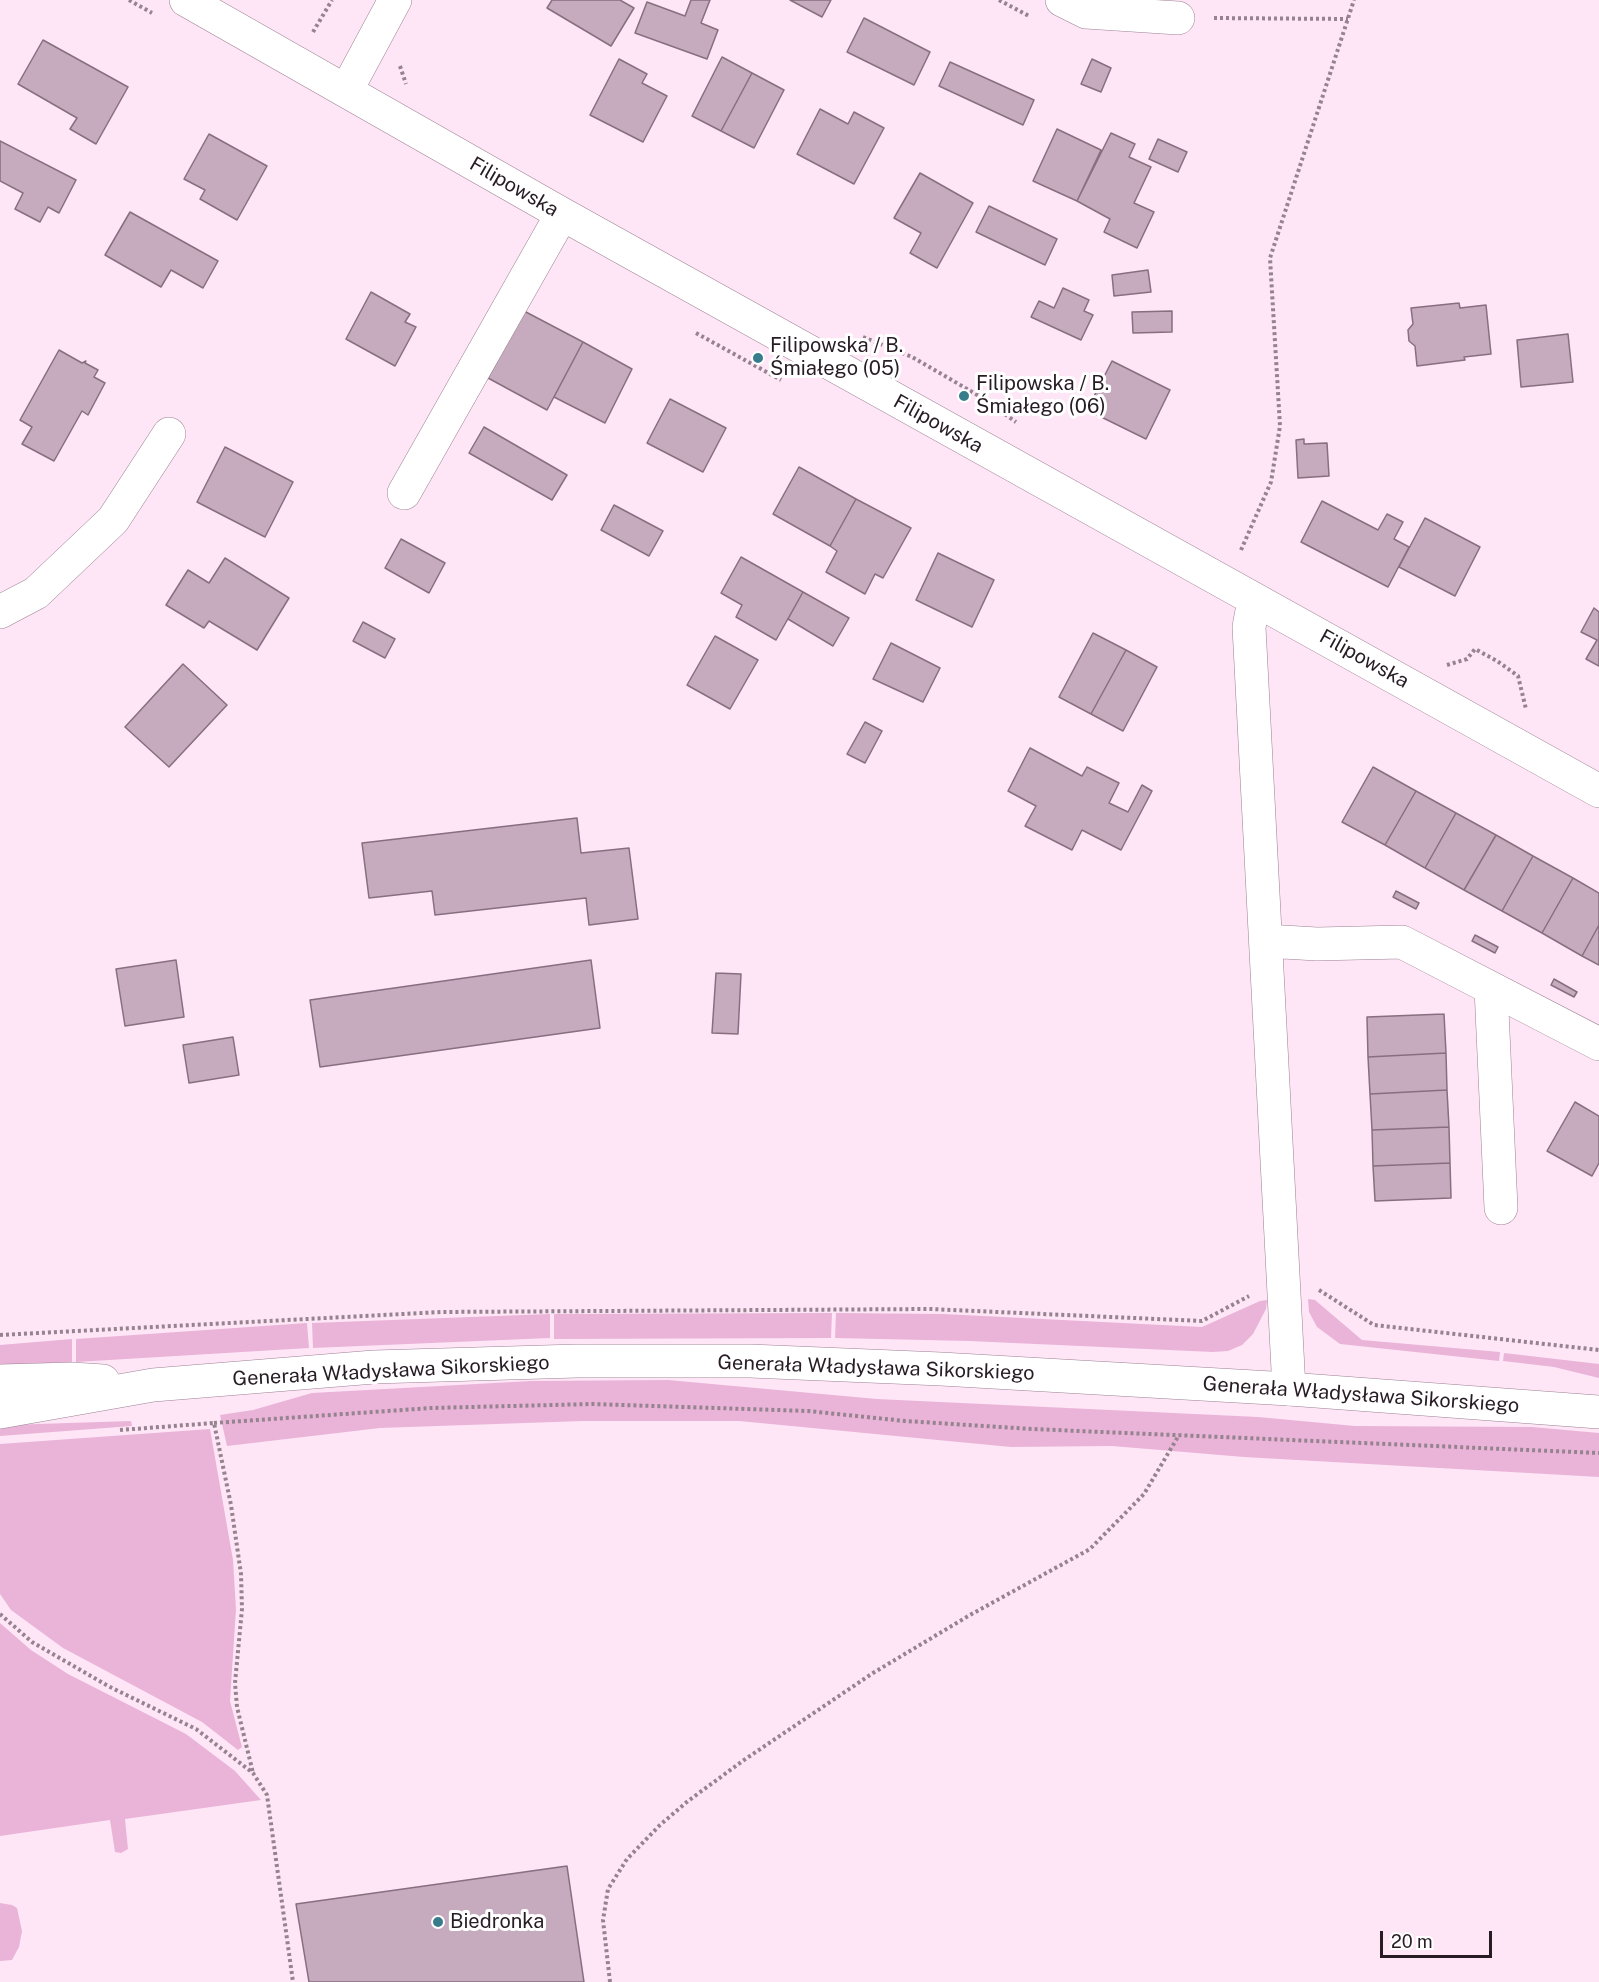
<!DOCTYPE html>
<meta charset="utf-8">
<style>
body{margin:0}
#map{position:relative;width:1599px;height:1982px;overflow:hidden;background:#fee6f6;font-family:"Public Sans",sans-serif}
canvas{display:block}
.scale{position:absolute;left:1380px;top:1931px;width:112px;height:27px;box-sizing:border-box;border:3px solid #271c24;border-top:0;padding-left:8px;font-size:18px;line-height:21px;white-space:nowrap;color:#271c24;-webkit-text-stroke:4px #fff;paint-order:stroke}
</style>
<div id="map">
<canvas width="1599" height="1982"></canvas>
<div class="scale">20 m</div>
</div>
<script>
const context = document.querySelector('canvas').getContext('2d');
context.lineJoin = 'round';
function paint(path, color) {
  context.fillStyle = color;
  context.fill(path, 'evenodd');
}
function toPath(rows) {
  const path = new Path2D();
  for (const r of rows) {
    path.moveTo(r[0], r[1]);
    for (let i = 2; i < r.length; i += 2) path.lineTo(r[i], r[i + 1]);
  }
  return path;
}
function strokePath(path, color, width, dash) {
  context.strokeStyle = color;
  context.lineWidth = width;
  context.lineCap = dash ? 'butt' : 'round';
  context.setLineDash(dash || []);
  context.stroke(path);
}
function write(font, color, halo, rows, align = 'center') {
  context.font = font + ' "Public Sans",sans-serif';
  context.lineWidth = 6;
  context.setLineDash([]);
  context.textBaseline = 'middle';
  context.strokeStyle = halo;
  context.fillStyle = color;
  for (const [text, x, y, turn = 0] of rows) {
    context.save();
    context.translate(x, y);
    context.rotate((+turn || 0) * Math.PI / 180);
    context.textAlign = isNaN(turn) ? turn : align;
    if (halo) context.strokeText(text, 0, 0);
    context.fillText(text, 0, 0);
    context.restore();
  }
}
paint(toPath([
 [1308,1299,1315,1300,1362,1340,1500,1352,1499,1361,1340,1344,1317,1327,1309,1312],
 [1267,1300,1266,1309,1253,1334,1242,1345,1228,1351,1213,1352,969,1341,835,1338,836,1313,943,1314,1202,1327,1260,1301],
 [832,1313,831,1338,554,1339,554,1314],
 [550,1314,550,1338,313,1348,312,1323],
 [307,1323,309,1348,76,1362,76,1339],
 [72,1339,72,1362,0,1365,0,1345],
 [1504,1353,1599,1364,1599,1378,1554,1367,1503,1361],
 [668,1380,877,1399,1258,1417,1355,1426,1532,1427,1599,1433,1599,1477,1244,1457,1112,1446,1011,1447,739,1421,583,1421,380,1428,227,1446,220,1415,253,1410,312,1393,531,1381],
 [131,1421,132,1426,0,1436,0,1426,7,1425],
 [210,1429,233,1560,236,1609,230,1701,242,1747,238,1750,202,1722,63,1648,11,1610,0,1594,0,1444],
 [0,1623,31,1650,68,1674,186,1734,235,1771,261,1800,125,1819,128,1849,121,1853,115,1852,110,1820,0,1836],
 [0,1903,12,1905,17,1908,22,1931,19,1947,12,1960,0,1961]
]), '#eab4d9');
const building = toPath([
 [552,0,620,0,634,8,611,46,547,8,552,0],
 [691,0,710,0,701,23,718,30,707,59,635,33,647,2,685,16,691,0],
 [790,0,831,0,822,17,790,0],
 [864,18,930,52,914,85,847,52,864,18],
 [43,40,128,87,96,144,70,129,77,118,18,84,43,40],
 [722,57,752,73,721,131,692,116,722,57],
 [619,59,647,74,642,83,667,96,643,142,590,115,619,59],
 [1092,59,1111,68,1101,92,1081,84,1092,59],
 [950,62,1034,100,1023,125,939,86,950,62],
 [752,73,784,90,754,148,721,131,752,73],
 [820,109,848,124,854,112,884,128,854,184,797,154,820,109],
 [1057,129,1101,150,1077,201,1033,181,1057,129],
 [1111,133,1135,144,1129,157,1151,167,1134,203,1154,212,1137,248,1104,232,1110,219,1077,201,1111,133],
 [209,134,267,166,237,220,200,199,205,190,184,179,209,134],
 [1158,139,1187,152,1178,172,1149,159,1158,139],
 [0,141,76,180,59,213,48,207,40,222,15,209,23,193,0,181,0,141],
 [920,173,973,203,937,268,910,253,921,233,894,218,920,173],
 [989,206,1057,239,1045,265,976,232,989,206],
 [130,212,218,261,203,288,171,270,161,287,105,255,130,212],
 [1148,270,1151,292,1114,296,1112,275,1148,270],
 [1063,288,1089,300,1084,311,1093,315,1081,340,1031,317,1039,301,1054,308,1063,288],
 [371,292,410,314,405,322,416,327,395,366,346,339,371,292],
 [1459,303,1460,308,1486,305,1491,354,1464,357,1465,360,1417,366,1415,346,1409,341,1408,330,1413,324,1411,308,1459,303],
 [524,311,583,342,547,410,488,378,524,311],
 [1172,311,1172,332,1133,333,1132,312,1172,311],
 [1568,334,1573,382,1521,387,1517,340,1568,334],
 [583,342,632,369,605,423,554,397,583,342],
 [59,350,82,363,86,361,85,363,98,370,94,377,105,383,88,415,82,411,54,461,22,444,32,427,20,420,59,350],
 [1112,361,1170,390,1146,439,1087,410,1112,361],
 [670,399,726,428,703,472,647,443,670,399],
 [484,427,567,475,552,500,469,453,484,427],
 [1304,439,1304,444,1327,443,1329,476,1298,478,1296,440,1304,439],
 [225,447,293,482,265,537,197,502,225,447],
 [799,467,856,499,830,546,773,514,799,467],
 [856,499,911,528,883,578,875,574,865,594,826,572,837,551,830,546,856,499],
 [1322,501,1378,530,1387,514,1403,522,1394,539,1409,547,1388,587,1301,542,1322,501],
 [614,505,663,531,649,556,601,530,614,505],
 [1425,518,1480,547,1455,596,1399,567,1425,518],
 [401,539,445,563,429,593,385,568,401,539],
 [938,553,994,580,972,627,916,600,938,553],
 [741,557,803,592,776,640,736,617,742,605,721,593,741,557],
 [225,558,289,598,257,650,209,621,204,628,166,605,188,570,209,583,225,558],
 [803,592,849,618,833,646,788,619,803,592],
 [1594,608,1599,612,1599,666,1586,659,1597,640,1581,632,1594,608],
 [363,622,395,639,385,658,353,641,363,622],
 [1093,633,1126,650,1091,714,1059,697,1093,633],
 [715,636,758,660,730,709,687,685,715,636],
 [891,643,940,668,923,702,873,679,891,643],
 [1126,650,1157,667,1123,731,1091,714,1126,650],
 [183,664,227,705,169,767,125,727,183,664],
 [865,722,882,731,865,763,847,754,865,722],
 [1030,748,1082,776,1087,767,1119,783,1109,803,1128,812,1142,785,1152,791,1121,850,1082,830,1072,850,1025,826,1036,806,1008,791,1030,748],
 [1373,767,1416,791,1385,845,1342,822,1373,767],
 [1416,791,1456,813,1425,868,1385,845,1416,791],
 [1456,813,1496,835,1464,890,1425,868,1456,813],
 [577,818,581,853,629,848,638,919,589,925,586,898,435,915,432,891,369,898,362,843,577,818],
 [1496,835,1533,856,1502,911,1464,890,1496,835],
 [1533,856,1573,878,1542,933,1502,911,1533,856],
 [1573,878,1599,893,1599,925,1582,956,1542,933,1573,878],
 [1396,891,1419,903,1416,909,1393,897,1396,891],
 [1599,925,1599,965,1582,956,1599,925],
 [1475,935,1498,947,1495,953,1472,941,1475,935],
 [176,960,184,1017,125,1026,116,969,176,960],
 [591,960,600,1028,320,1067,310,1000,591,960],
 [716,973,741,974,738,1034,712,1033,716,973],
 [1554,979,1577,992,1574,997,1551,985,1554,979],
 [1444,1014,1446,1053,1368,1057,1367,1017,1444,1014],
 [233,1037,239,1075,189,1083,183,1045,233,1037],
 [1446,1053,1447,1090,1370,1094,1368,1057,1446,1053],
 [1447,1090,1449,1127,1372,1130,1370,1094,1447,1090],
 [1575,1102,1599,1116,1599,1163,1592,1176,1547,1151,1575,1102],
 [1449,1127,1450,1163,1373,1166,1372,1130,1449,1127],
 [1450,1163,1451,1198,1375,1201,1373,1166,1450,1163],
 [567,1866,584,1982,309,1982,296,1904,567,1866]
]);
paint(building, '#c6aabd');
strokePath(building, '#886e80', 1.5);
const minor = toPath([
 [186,0,562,214,1599,791],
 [1062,0,1086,12,1178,18],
 [346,91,395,0],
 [404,493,562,214],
 [1254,600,1249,627,1289,1389],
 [0,612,36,593,113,520,169,434],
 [1266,941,1317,944,1402,942,1599,1044],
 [1491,988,1501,1208]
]);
const secondary = toPath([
 [0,1381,72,1379,103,1381],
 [0,1412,153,1385,374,1367,577,1361,750,1361,941,1369,1289,1389,1599,1412]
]);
strokePath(minor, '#9c8193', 34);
strokePath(secondary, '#9c8193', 34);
strokePath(toPath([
 [129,0,152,13],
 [999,0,1029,16],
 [1214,18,1348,19],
 [313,32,332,0],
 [400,66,406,84],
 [696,333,781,380],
 [863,337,912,357,981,397,1016,422],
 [1241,550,1271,482,1280,426,1270,258,1354,0],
 [1447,665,1467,659,1475,649,1497,661,1518,676,1526,709],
 [1319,1290,1374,1325,1599,1350],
 [0,1335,441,1312,930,1309,1202,1321,1249,1296],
 [214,1423,431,1408,592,1404,808,1411,905,1421,1032,1429,1599,1453],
 [120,1430,214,1423,231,1505,241,1574,242,1609,235,1683,237,1707,253,1773],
 [0,1614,32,1642,108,1686,196,1729,253,1773,267,1795,293,1982],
 [610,1982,603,1920,608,1889,627,1859,660,1825,688,1801,744,1760,873,1673,970,1615,1090,1549,1144,1494,1179,1435]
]), '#95838f', 4, [3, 3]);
strokePath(minor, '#fff', 33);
strokePath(secondary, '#fff', 33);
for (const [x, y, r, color] of [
 [758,358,6,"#387c8c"],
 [964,396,6,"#387c8c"],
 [438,1922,6,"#387c8c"]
]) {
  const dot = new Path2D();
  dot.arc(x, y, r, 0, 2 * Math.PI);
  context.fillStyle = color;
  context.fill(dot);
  strokePath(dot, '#fff', 2);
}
write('20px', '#271c24', '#fff', [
 ["Filipowska",514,187,30],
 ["Filipowska",938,424,29],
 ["Filipowska",1364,659,29],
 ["Generała Władysława Sikorskiego",876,1368,2],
 ["Generała Władysława Sikorskiego",391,1371,-3],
 ["Generała Władysława Sikorskiego",1361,1395,4]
]);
write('20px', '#271c24', '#fff', [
 ["Filipowska / B.",770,346],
 ["Śmiałego (05)",770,369],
 ["Filipowska / B.",976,384],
 ["Śmiałego (06)",976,407],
 ["Biedronka",450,1922]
], 'left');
</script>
